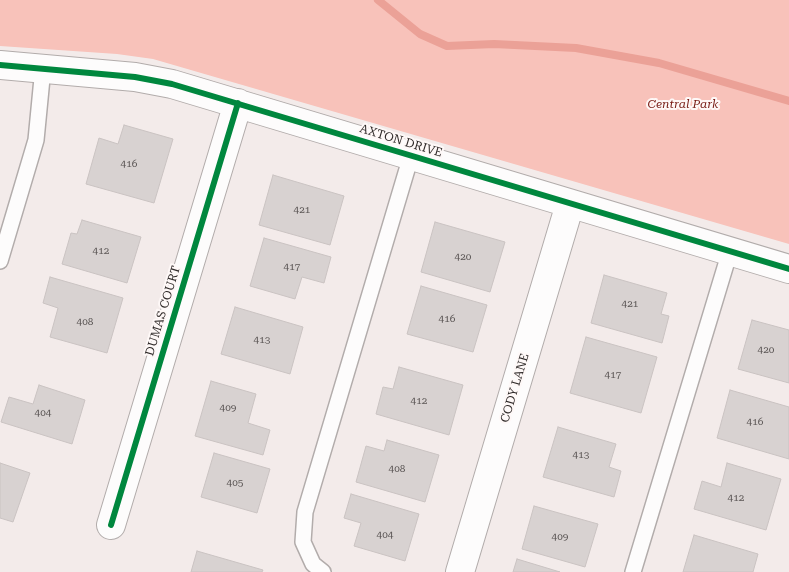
<!DOCTYPE html>
<style>
body{margin:0}
canvas{display:block;background:#f3ebea}
</style>
<canvas width="789" height="572"></canvas>
<script>
const context = document.querySelector('canvas').getContext('2d');
context.lineJoin = 'round';
function paint(path, color) {
  context.fillStyle = color;
  context.fill(path, 'evenodd');
}
function toPath(rows) {
  const path = new Path2D();
  for (const r of rows) {
    path.moveTo(r[0], r[1]);
    for (let i = 2; i < r.length; i += 2) path.lineTo(r[i], r[i + 1]);
  }
  return path;
}
function strokePath(path, color, width, dash) {
  context.strokeStyle = color;
  context.lineWidth = width;
  context.lineCap = dash ? 'butt' : 'round';
  context.setLineDash(dash || []);
  context.stroke(path);
}
function write(font, color, halo, rows, align = 'center') {
  context.font = font + ' "Roboto Serif",serif';
  context.lineWidth = 4;
  context.setLineDash([]);
  context.textBaseline = 'middle';
  context.strokeStyle = halo;
  context.fillStyle = color;
  for (const [text, x, y, turn = 0] of rows) {
    context.save();
    context.translate(x, y);
    context.rotate((+turn || 0) * Math.PI / 180);
    context.textAlign = isNaN(turn) ? turn : align;
    if (halo) context.strokeText(text, 0, 0);
    context.fillText(text, 0, 0);
    context.restore();
  }
}
paint(toPath([
 [0,0,789,0,789,244,153,59,117,54,0,46]
]), '#f8c2ba');
strokePath(toPath([
 [378,0,420,34,447,46,494,44,576,48,659,63,789,101]
]), '#eba197', 8);
const building = toPath([
 [124,125,173,139,154,203,86,184,99,138,118,144,124,125],
 [273,175,344,196,330,245,259,225,273,175],
 [82,220,141,237,127,283,62,264,71,233,77,234,82,220],
 [435,222,505,242,490,292,421,272,435,222],
 [264,238,331,257,324,283,302,277,295,299,250,286,264,238],
 [604,275,667,293,661,314,669,316,662,343,591,323,604,275],
 [50,277,123,298,107,353,50,337,58,308,43,303,50,277],
 [421,286,487,305,473,352,407,334,421,286],
 [235,307,303,327,290,374,221,354,235,307],
 [752,320,789,330,789,383,738,369,752,320],
 [586,337,657,357,641,413,570,393,586,337],
 [399,367,463,385,449,435,376,414,383,387,393,389,399,367],
 [211,381,256,394,248,423,270,430,263,455,195,436,211,381],
 [39,385,85,400,72,444,1,422,9,397,33,404,39,385],
 [730,390,789,407,789,459,717,438,730,390],
 [558,427,616,444,609,467,621,471,614,497,543,477,558,427],
 [387,440,439,455,425,502,356,482,366,446,384,451,387,440],
 [214,453,270,469,257,513,201,497,214,453],
 [0,463,30,473,13,522,0,518,0,463],
 [727,463,781,479,766,530,694,509,702,481,721,487,727,463],
 [351,494,419,514,405,561,354,546,361,523,344,518,351,494],
 [534,506,598,524,585,567,522,549,534,506],
 [694,535,758,554,753,572,683,572,694,535],
 [197,551,263,570,262,572,191,572,197,551],
 [517,559,560,572,513,572,517,559]
]);
paint(building, '#d8d2d1');
strokePath(building, '#cac3c2', 1);
const lane = toPath([
 [0,261,36,140,43,68],
 [323,572,313,564,303,542,305,512,411,156],
 [633,572,730,251]
]);
const street = toPath([
 [0,65,135,77,172,84,789,269],
 [111,525,238,103],
 [460,572,570,204]
]);
strokePath(lane, '#b2acab', 18);
strokePath(street, '#b2acab', 30);
strokePath(lane, '#fdfcfc', 15);
strokePath(street, '#fdfcfc', 28);
strokePath(toPath([
 [0,65,135,77,172,84,789,269],
 [111,525,238,103]
]), '#00873e', 6);
write('10px', '#5b5655', null, [
 ["416",129,164],
 ["421",302,210],
 ["412",101,251],
 ["420",463,257],
 ["417",292,267],
 ["421",630,304],
 ["416",447,319],
 ["408",85,322],
 ["413",262,340],
 ["420",766,350],
 ["417",613,375],
 ["412",419,401],
 ["409",228,408],
 ["404",43,413],
 ["416",755,422],
 ["413",581,455],
 ["408",397,469],
 ["405",235,483],
 ["412",736,498],
 ["404",385,535],
 ["409",560,537]
]);
write('italic 12px', '#771b14', '#fef8f7', [
 ["Central Park",683,104]
]);
write('12px', '#2f2a29', '#fef8f7', [
 ["AXTON DRIVE",401,141,17],
 ["DUMAS COURT",163,311,-73],
 ["CODY LANE",515,388,-73]
]);
</script>
